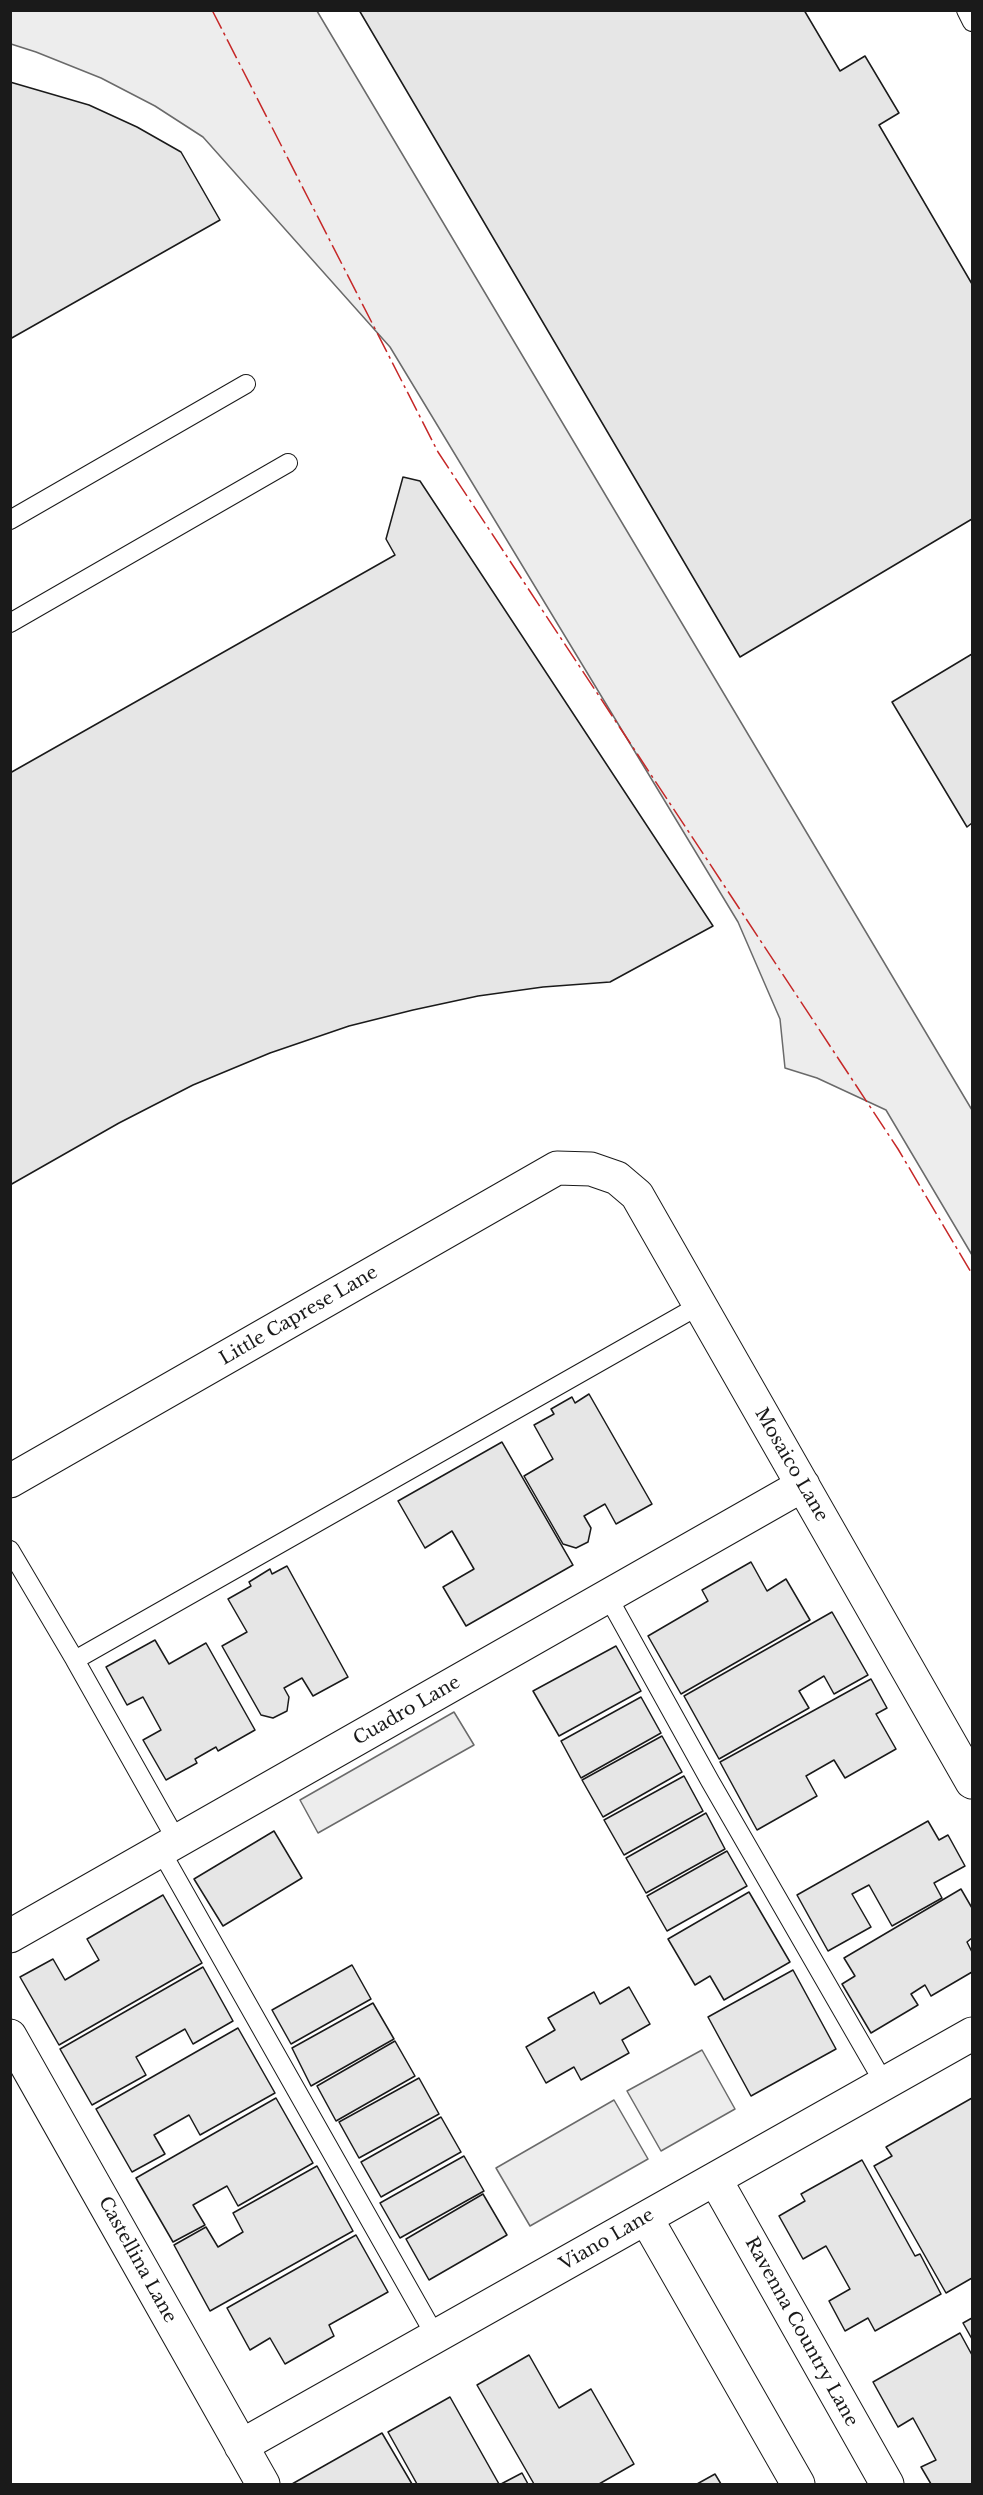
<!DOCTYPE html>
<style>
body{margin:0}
#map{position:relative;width:983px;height:2495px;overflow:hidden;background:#fff;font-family:"Libre Baskerville",serif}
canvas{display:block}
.frame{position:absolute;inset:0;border:12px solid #1a1a1a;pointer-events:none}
</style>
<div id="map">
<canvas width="983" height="2495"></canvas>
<div class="frame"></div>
</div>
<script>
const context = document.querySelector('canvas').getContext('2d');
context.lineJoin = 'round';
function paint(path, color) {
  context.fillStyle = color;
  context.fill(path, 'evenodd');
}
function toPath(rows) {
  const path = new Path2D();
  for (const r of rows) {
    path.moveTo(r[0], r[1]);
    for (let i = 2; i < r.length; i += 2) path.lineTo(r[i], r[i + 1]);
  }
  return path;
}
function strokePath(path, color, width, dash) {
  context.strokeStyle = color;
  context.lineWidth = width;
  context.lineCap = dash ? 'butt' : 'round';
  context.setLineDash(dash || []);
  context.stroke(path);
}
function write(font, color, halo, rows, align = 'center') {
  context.font = font + ' "Libre Baskerville",serif';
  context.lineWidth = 4.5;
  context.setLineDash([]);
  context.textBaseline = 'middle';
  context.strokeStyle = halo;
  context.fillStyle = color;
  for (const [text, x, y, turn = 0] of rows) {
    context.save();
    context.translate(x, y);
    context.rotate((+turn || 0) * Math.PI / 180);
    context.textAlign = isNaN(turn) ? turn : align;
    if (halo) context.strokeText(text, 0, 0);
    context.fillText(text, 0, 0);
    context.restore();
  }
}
const built = toPath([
 [10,11,317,11,972,1110,972,1255,886,1110,817,1078,785,1068,780,1019,738,922,390,347,203,137,155,106,101,78,36,52,11,44,10,11],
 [454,1712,474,1745,318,1833,300,1800,454,1712],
 [702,2050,735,2109,661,2151,627,2091,702,2050],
 [614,2100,648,2159,530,2226,496,2168,614,2100]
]);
paint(built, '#ededed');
strokePath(built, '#6a6a6a', 1.5);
const building = toPath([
 [359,10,804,10,840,71,865,56,899,113,879,125,972,284,972,519,740,657,359,10],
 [10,82,89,105,137,127,181,152,220,220,10,339,10,82],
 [403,477,420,481,713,926,610,982,543,987,478,996,413,1010,349,1026,270,1053,193,1085,119,1123,10,1185,10,773,395,555,386,539,403,477],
 [972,654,972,823,967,827,892,702,972,654],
 [589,1394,652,1504,616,1524,605,1504,584,1516,591,1528,588,1542,576,1548,563,1544,524,1476,553,1459,534,1425,554,1414,551,1409,572,1397,575,1403,589,1394],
 [502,1442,573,1565,466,1626,443,1587,474,1569,452,1531,425,1548,398,1501,502,1442],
 [751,1562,767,1591,786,1579,810,1620,681,1694,648,1636,708,1601,702,1590,751,1562],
 [287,1566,348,1677,313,1696,302,1678,284,1688,289,1697,287,1711,273,1718,261,1715,222,1646,247,1632,228,1599,251,1586,249,1582,270,1569,272,1574,287,1566],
 [832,1612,868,1675,834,1694,824,1676,799,1691,809,1708,719,1759,684,1696,832,1612],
 [155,1640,169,1664,206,1643,255,1730,218,1751,216,1747,195,1759,197,1763,166,1780,143,1740,161,1730,143,1697,127,1705,106,1667,155,1640],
 [616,1646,641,1691,559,1736,533,1691,616,1646],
 [871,1679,887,1708,876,1714,896,1749,845,1778,834,1760,806,1776,817,1796,757,1830,720,1762,871,1679],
 [641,1697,661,1733,581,1778,561,1741,641,1697],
 [662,1736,682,1772,603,1817,582,1780,662,1736],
 [684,1776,703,1811,624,1855,604,1820,684,1776],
 [706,1813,725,1849,646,1893,626,1858,706,1813],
 [928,1821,939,1840,948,1835,965,1866,934,1883,942,1898,892,1926,869,1885,852,1894,871,1927,828,1951,797,1895,928,1821],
 [274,1831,302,1878,223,1926,194,1879,274,1831],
 [727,1851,747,1886,667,1931,647,1896,727,1851],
 [961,1889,972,1908,972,1938,967,1942,972,1952,972,1972,931,1996,925,1985,911,1994,918,2005,871,2033,842,1984,855,1976,844,1958,961,1889],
 [749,1892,790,1962,724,2000,710,1976,695,1985,668,1939,749,1892],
 [163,1895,202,1963,59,2045,20,1977,53,1959,65,1980,99,1960,87,1939,163,1895],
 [352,1965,371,1999,291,2044,272,2010,352,1965],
 [203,1967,233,2021,193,2044,185,2029,136,2057,146,2075,92,2105,60,2049,203,1967],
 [793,1970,836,2049,751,2096,708,2017,793,1970],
 [629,1987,650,2024,622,2040,629,2053,581,2080,574,2067,546,2083,526,2047,555,2030,548,2018,594,1992,600,2004,629,1987],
 [373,2003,394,2039,311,2086,292,2048,373,2003],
 [238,2028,275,2093,200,2135,189,2115,154,2135,165,2154,132,2172,96,2109,238,2028],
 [395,2041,415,2076,336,2121,317,2086,395,2041],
 [419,2078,439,2114,359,2158,339,2122,419,2078],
 [276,2098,313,2163,238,2206,227,2186,193,2205,205,2225,173,2242,136,2178,276,2098],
 [972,2098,972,2278,946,2293,874,2166,892,2156,886,2147,972,2098],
 [441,2117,461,2152,381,2197,361,2162,441,2117],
 [464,2156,484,2191,400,2238,380,2203,464,2156],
 [862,2160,915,2256,920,2254,941,2294,875,2331,868,2318,845,2331,829,2301,850,2289,826,2246,803,2259,779,2216,805,2201,801,2194,862,2160],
 [317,2166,353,2231,210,2311,174,2245,206,2227,218,2247,243,2232,233,2213,317,2166],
 [483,2194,507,2235,429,2280,406,2239,483,2194],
 [356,2235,388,2292,329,2325,334,2336,285,2364,270,2338,250,2350,227,2308,356,2235],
 [972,2318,972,2339,963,2323,972,2318],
 [960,2333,972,2355,972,2484,931,2484,921,2467,936,2460,913,2418,898,2427,873,2382,960,2333],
 [529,2355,559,2408,591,2389,634,2464,599,2484,534,2484,477,2385,529,2355],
 [450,2397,499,2484,417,2484,388,2432,450,2397],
 [382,2433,412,2484,292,2484,382,2433],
 [522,2473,528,2484,501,2484,522,2473],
 [715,2474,721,2484,697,2484,715,2474]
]);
paint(building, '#e6e6e6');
strokePath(building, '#1a1a1a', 1.5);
const lane = toPath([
 [966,10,972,22],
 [10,520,246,384],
 [10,623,288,463],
 [10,1550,75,1660],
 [608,1597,710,1781,884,2083],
 [177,1841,75,1660,700,1305],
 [161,1851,436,2337]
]);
const street = toPath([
 [10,1481,557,1168,591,1169,617,1178,637,1195,972,1782],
 [10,1936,803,1485],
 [10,2036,263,2484],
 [715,2179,887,2484],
 [646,2218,798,2484],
 [241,2446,972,2034]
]);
strokePath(lane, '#1a1a1a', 20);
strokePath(street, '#1a1a1a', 35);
strokePath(lane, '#fff', 18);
strokePath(street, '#fff', 33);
strokePath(toPath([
 [212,10,438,452,898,1149,972,1274]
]), '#c62828', 1.5, [21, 4.5, 3, 4.5]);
write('18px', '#1a1a1a', '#fff', [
 ["Little Caprese Lane",299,1316,-30],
 ["Mosaico Lane",791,1465,60],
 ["Cuadro Lane",407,1711,-30],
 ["Viano Lane",607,2240,-30],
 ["Castellina Lane",137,2260,61],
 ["Ravenna Country Lane",801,2332,61]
]);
</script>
